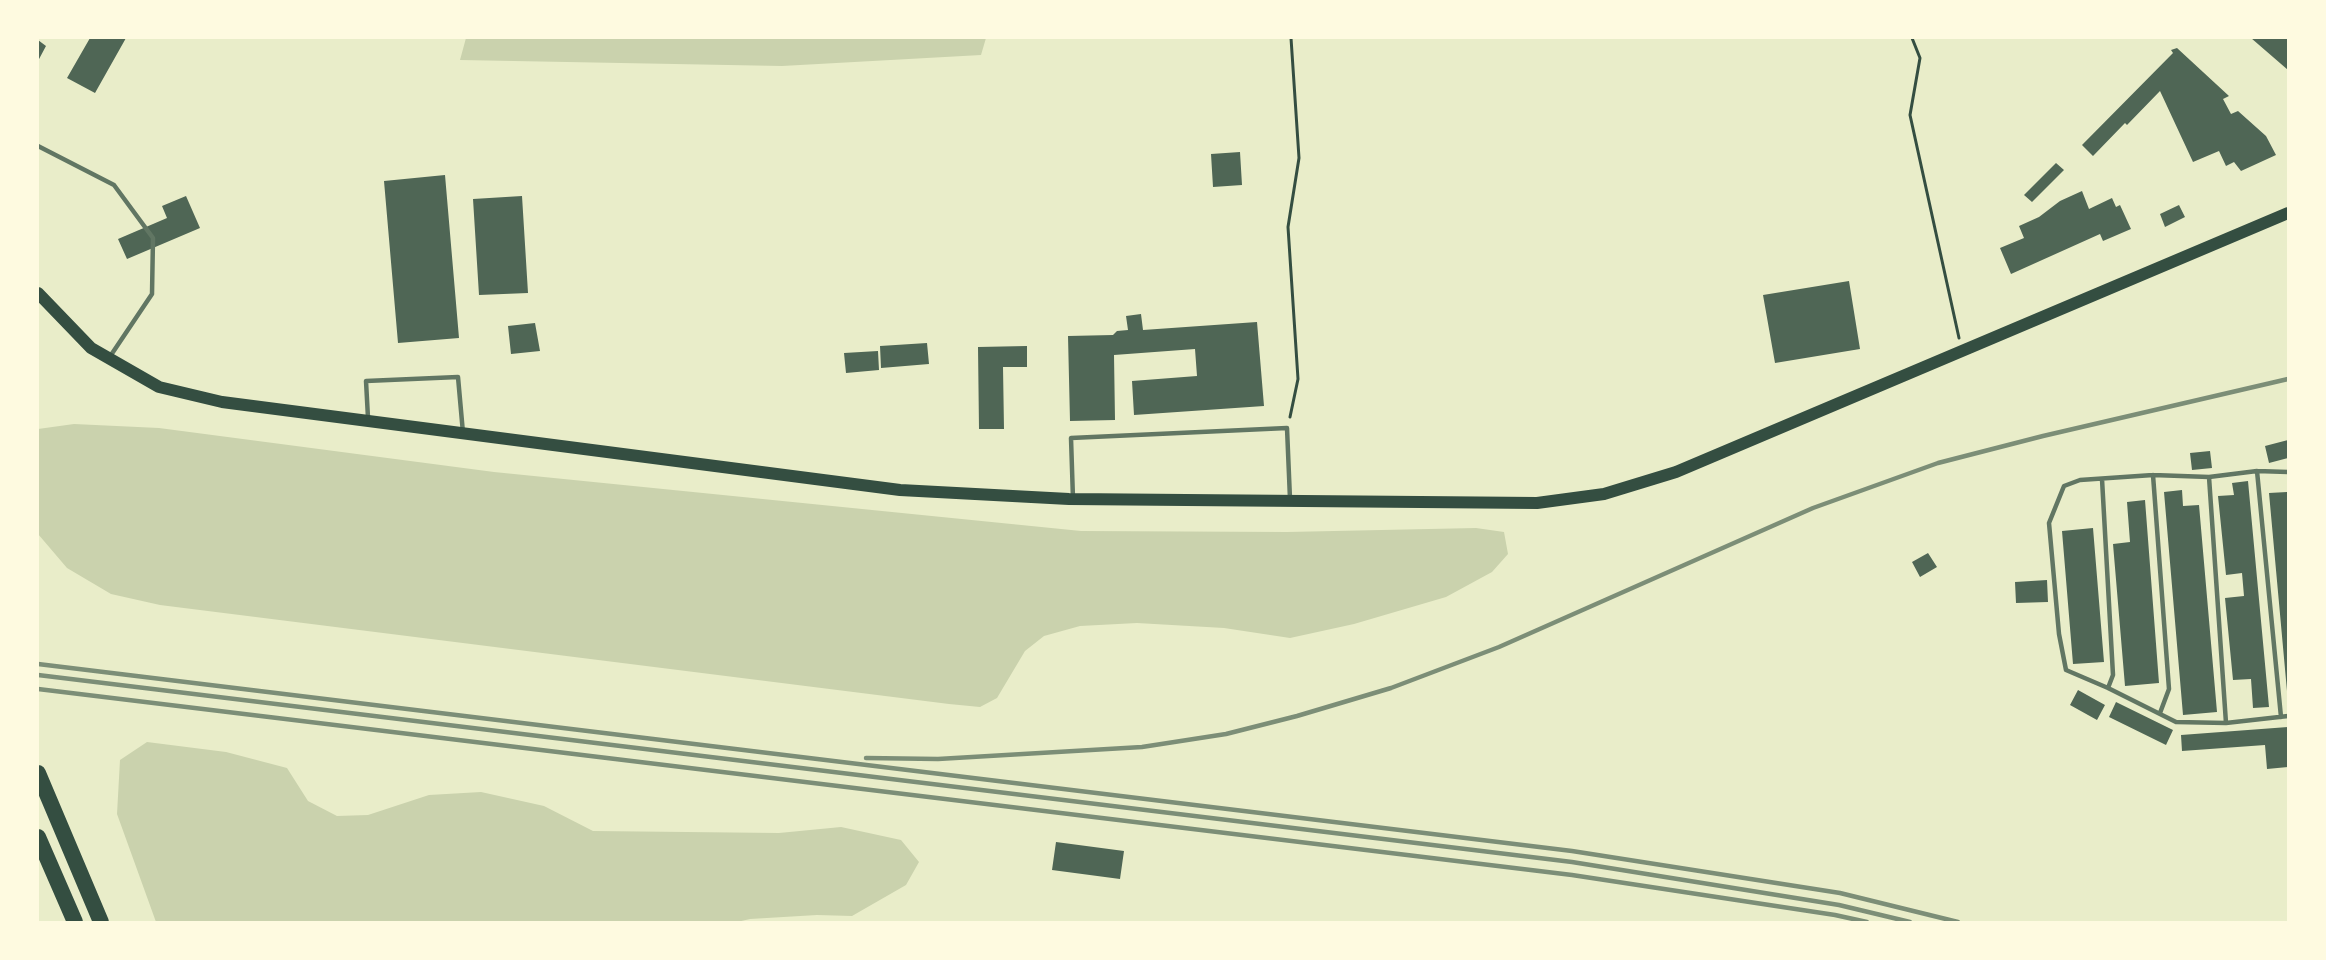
<!DOCTYPE html>
<style>
body{margin:0}
#map{position:relative;width:2326px;height:960px;overflow:hidden;background:#e9edc9;font-family:Barlow,sans-serif}
canvas{display:block}
.frame{position:absolute;inset:0;border:39px solid #fefae0;pointer-events:none}
</style>
<div id="map">
<canvas width="2326" height="960"></canvas>
<div class="frame"></div>
</div>
<script>
const context = document.querySelector('canvas').getContext('2d');
context.lineJoin = 'round';
function paint(path, color) {
  context.fillStyle = color;
  context.fill(path, 'evenodd');
}
function toPath(rows) {
  const path = new Path2D();
  for (const r of rows) {
    path.moveTo(r[0], r[1]);
    for (let i = 2; i < r.length; i += 2) path.lineTo(r[i], r[i + 1]);
  }
  return path;
}
function strokePath(path, color, width, dash) {
  context.strokeStyle = color;
  context.lineWidth = width;
  context.lineCap = dash ? 'butt' : 'round';
  context.setLineDash(dash || []);
  context.stroke(path);
}
paint(toPath([
 [466,38,986,38,981,55,782,66,460,60],
 [74,424,159,428,494,472,1081,531,1287,532,1476,528,1504,532,1508,554,1492,572,1446,597,1354,624,1290,638,1224,628,1137,623,1080,626,1044,636,1025,651,997,698,980,707,949,704,160,605,111,594,67,568,38,534,38,429],
 [147,742,226,752,287,768,308,801,337,816,368,815,429,795,481,792,544,806,593,831,779,833,841,827,901,840,919,862,906,885,852,916,817,915,750,919,737,922,156,922,117,814,120,760]
]), '#cad2ad');
paint(toPath([
 [90,38,126,38,95,93,67,78],
 [2251,38,2288,38,2288,70],
 [38,40,46,46,38,61],
 [2177,48,2229,96,2223,99,2231,114,2238,111,2266,136,2276,155,2241,171,2234,162,2226,166,2219,151,2193,162,2160,91,2127,125,2125,123,2093,156,2082,145,2173,53,2171,50],
 [1240,152,1242,185,1213,187,1211,154],
 [2056,163,2064,170,2032,202,2024,195],
 [445,175,459,338,398,343,384,181],
 [2082,191,2089,209,2112,198,2116,207,2120,205,2131,229,2103,241,2100,234,2011,274,2000,248,2024,238,2019,226,2039,217,2060,201],
 [186,196,200,228,127,259,118,239,167,218,162,206],
 [522,196,528,293,479,295,473,199],
 [2179,205,2185,217,2165,227,2160,214],
 [1849,281,1860,349,1775,363,1763,295],
 [1141,314,1143,330,1257,322,1264,406,1134,415,1132,381,1197,376,1195,349,1114,355,1115,420,1070,421,1068,336,1113,335,1117,331,1128,330,1126,316],
 [535,323,540,351,511,354,508,326],
 [927,343,929,364,881,368,880,346],
 [1027,346,1027,367,1003,367,1004,429,979,429,978,347],
 [878,351,879,370,846,373,844,353],
 [2288,440,2288,458,2269,463,2265,446],
 [2210,451,2212,468,2192,470,2190,453],
 [2248,481,2269,707,2253,708,2251,679,2233,680,2225,598,2244,596,2242,573,2226,575,2218,496,2234,495,2232,483],
 [2182,490,2183,506,2199,505,2217,712,2183,715,2164,492],
 [2287,492,2288,511,2288,691,2287,691,2269,493],
 [2145,500,2159,683,2125,686,2113,544,2130,542,2127,502],
 [2093,528,2104,662,2073,664,2062,531],
 [1928,553,1937,567,1920,577,1912,562],
 [2047,580,2048,602,2016,603,2015,582],
 [2078,690,2105,705,2097,720,2070,705],
 [2116,702,2173,730,2166,745,2109,717],
 [2288,727,2288,767,2267,769,2265,745,2182,751,2181,735],
 [1056,842,1124,851,1120,879,1052,870]
]), '#4f6655');
strokePath(toPath([
 [1912,38,1920,58,1910,115,1959,338],
 [1290,417,1298,379,1288,227,1299,158,1291,38]
]), '#344e41', 3);
strokePath(toPath([
 [38,146,114,185,153,238,152,294,109,358],
 [368,418,366,381,458,377,463,433],
 [2257,471,2281,717],
 [2288,472,2257,471,2209,477,2153,475,2080,480,2064,486,2049,523,2059,634,2066,670,2108,688,2176,722,2226,723,2288,716],
 [2153,475,2169,689,2160,713],
 [2209,477,2226,723],
 [2102,479,2113,675,2108,688],
 [1073,499,1071,438,1287,428,1290,499]
]), '#617663', 4.5);
strokePath(toPath([
 [38,293,91,348,159,387,222,402,900,490,1069,499,1537,503,1604,494,1676,472,2288,213]
]), '#344e41', 12);
strokePath(toPath([
 [38,773,101,922],
 [38,837,75,922]
]), '#344e41', 16);
strokePath(toPath([
 [38,664,1572,851,1840,893,1958,922],
 [38,675,1572,862,1839,905,1910,922],
 [38,689,1572,875,1835,915,1867,922],
 [866,758,938,759,1142,747,1226,734,1297,716,1391,688,1499,647,1813,508,1938,463,2043,436,2288,379]
]), '#7c8e77', 4.5);
</script>
